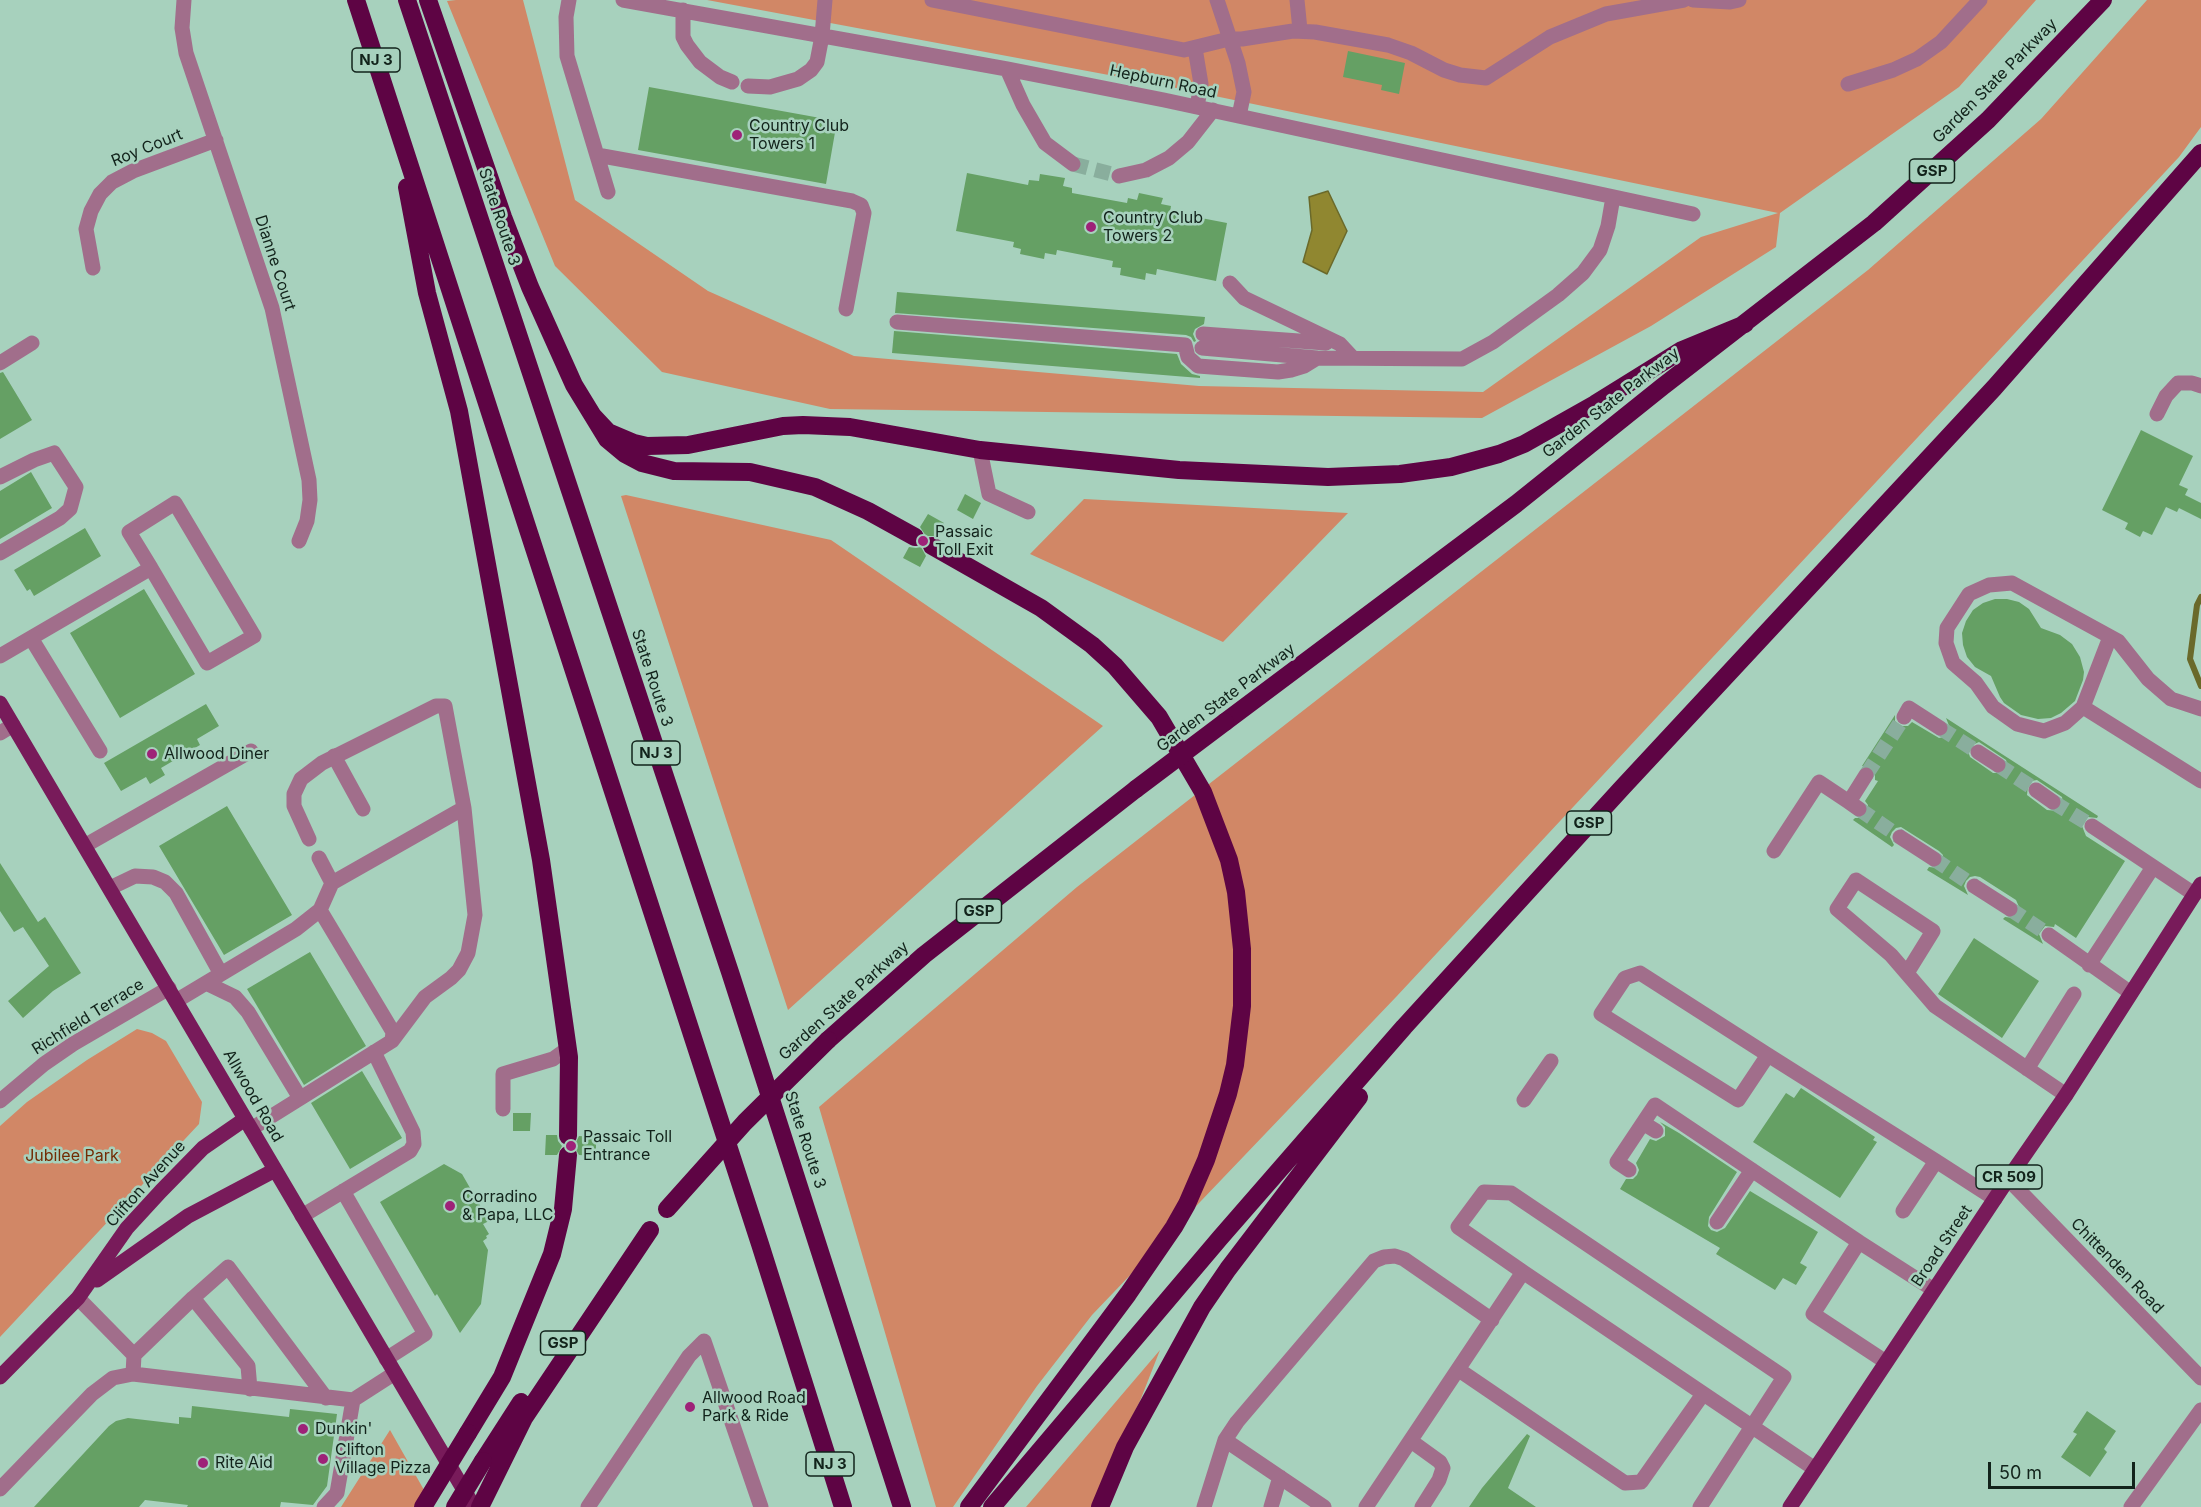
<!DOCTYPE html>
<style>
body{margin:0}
#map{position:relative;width:2201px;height:1507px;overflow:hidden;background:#a7d1bd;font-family:Inter,sans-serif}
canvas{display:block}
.scale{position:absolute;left:1988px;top:1462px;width:147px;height:27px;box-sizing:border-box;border:3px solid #12231b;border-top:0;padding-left:8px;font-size:18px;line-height:21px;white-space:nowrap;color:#12231b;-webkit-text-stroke:4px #a7d1bd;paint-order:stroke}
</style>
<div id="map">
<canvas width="2201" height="1507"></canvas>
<div class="scale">50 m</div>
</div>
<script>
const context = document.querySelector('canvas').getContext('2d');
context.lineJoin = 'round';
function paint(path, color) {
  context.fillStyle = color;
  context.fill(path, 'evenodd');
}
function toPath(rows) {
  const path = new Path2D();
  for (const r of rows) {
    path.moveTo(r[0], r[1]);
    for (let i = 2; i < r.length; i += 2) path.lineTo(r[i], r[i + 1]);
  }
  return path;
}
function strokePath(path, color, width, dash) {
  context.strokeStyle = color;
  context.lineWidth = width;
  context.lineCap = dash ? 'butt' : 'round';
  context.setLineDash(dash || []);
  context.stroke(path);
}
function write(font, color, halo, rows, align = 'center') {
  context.font = font + ' Inter,sans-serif';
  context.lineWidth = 5;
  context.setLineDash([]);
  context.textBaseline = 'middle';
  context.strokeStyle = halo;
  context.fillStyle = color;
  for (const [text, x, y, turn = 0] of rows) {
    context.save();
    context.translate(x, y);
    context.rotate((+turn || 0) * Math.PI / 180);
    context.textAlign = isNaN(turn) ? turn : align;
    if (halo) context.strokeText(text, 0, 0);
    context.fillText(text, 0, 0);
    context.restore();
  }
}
paint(toPath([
 [456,0,523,0,575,200,708,291,854,356,1199,386,1483,392,1701,237,1778,213,1157,84,707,0,2036,0,1959,87,1780,213,1776,247,1651,326,1482,418,830,409,662,372,555,266,447,1],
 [2147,0,2201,0,2201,127,2179,157,1396,997,1092,1315,1037,1386,953,1507,936,1507,819,1107,1077,887,1868,270,2041,119],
 [626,495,831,540,1103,726,788,1010,621,496],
 [1084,499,1348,513,1223,642,1030,554],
 [137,1029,152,1033,166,1041,202,1102,199,1124,0,1337,0,1126,27,1102,87,1060],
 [1160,1350,1140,1401,1112,1456,1091,1507,1026,1507],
 [390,1430,424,1490,414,1507,341,1507]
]), '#d18766');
const water = toPath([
 [1328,191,1347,231,1327,274,1303,262,1312,230,1309,197,1328,191]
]);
paint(water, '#908730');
strokePath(water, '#6a692a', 1.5);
strokePath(toPath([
 [2201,597,2197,605,2190,659,2201,686]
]), '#6a692a', 6);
paint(toPath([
 [1348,51,1405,63,1399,94,1381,90,1382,85,1343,77],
 [649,87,837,121,826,184,638,150],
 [967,173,1028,185,1029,180,1039,181,1040,174,1065,178,1063,186,1072,188,1072,193,1127,203,1128,198,1137,200,1139,193,1163,198,1161,204,1171,206,1170,212,1227,223,1216,281,1157,269,1156,275,1146,273,1145,280,1120,275,1121,268,1112,267,1113,261,1057,250,1056,255,1045,253,1044,259,1020,254,1021,249,1013,247,1014,242,956,231],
 [897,292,1205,317,1204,324,1195,329,1193,334,1196,341,1194,342,1191,337,1186,335,895,313],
 [894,331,1177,354,1181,364,1192,374,1200,376,1200,378,892,353],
 [3,372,32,420,0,439,0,373],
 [2141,430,2193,456,2179,485,2188,489,2185,495,2201,503,2201,519,2179,508,2177,512,2166,507,2152,535,2143,531,2140,537,2125,529,2128,523,2102,510],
 [31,472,52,508,0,539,0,491],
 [965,494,981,503,973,519,957,510],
 [928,514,944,523,937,536,926,536,920,527],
 [85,528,101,556,34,596,30,589,27,591,14,570],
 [909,547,916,548,921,547,926,556,920,567,903,558],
 [144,589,195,674,120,718,70,633],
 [1995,599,2007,599,2019,602,2029,609,2041,628,2060,635,2072,644,2080,657,2084,672,2083,680,2075,701,2061,713,2051,718,2038,719,2021,715,2004,703,2000,697,1991,676,1975,667,1967,657,1963,645,1962,633,1966,621,1973,610,1983,603],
 [206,704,219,726,197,739,200,745,161,768,165,775,150,784,146,777,121,791,104,763],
 [1895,715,1895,721,1900,726,1908,726,1912,722,1939,738,1944,737,1948,733,1950,728,1946,718,2098,816,2097,818,2088,817,2084,821,2082,826,2086,836,2125,861,2076,938,2055,924,2054,927,2045,926,2039,934,2043,944,2003,919,2005,917,2014,918,2018,915,2020,909,2016,900,1980,877,1975,876,1970,877,1966,881,1964,886,1968,895,1927,870,1929,867,1938,868,1942,864,1943,855,1939,851,1901,827,1896,828,1892,832,1890,837,1894,845,1892,847,1853,820,1855,818,1863,818,1867,814,1868,805,1865,801,1878,781,1875,780,1875,771,1872,767,1862,766],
 [1979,742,2006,760,2008,766,2003,773,1993,773,1970,757,1968,751,1970,746],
 [2037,780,2062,797,2063,803,2058,811,2047,810,2027,795,2028,785,2031,781],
 [227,806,292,915,224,955,159,846],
 [0,863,38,922,45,917,81,973,53,991,23,1018,8,1001,49,966,23,927,14,932,0,911],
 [1974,938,2039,981,2002,1038,1938,994],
 [310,952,366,1046,304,1085,247,989],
 [362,1071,402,1138,350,1169,311,1103],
 [1801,1088,1875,1137,1873,1140,1877,1142,1840,1198,1753,1142,1786,1093,1794,1098],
 [513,1113,531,1113,530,1131,513,1131],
 [1660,1122,1679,1133,1737,1172,1709,1217,1708,1226,1711,1230,1717,1232,1725,1228,1750,1191,1818,1232,1800,1263,1807,1267,1796,1285,1783,1278,1775,1290,1716,1254,1720,1248,1620,1189,1626,1179,1633,1179,1637,1175,1639,1170,1636,1163,1650,1139,1656,1141,1665,1136,1665,1127],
 [546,1135,557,1135,558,1141,562,1146,557,1155,545,1155],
 [579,1136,596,1137,596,1156,579,1155,574,1146],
 [444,1164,462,1174,489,1221,483,1224,489,1234,486,1236,487,1238,483,1241,488,1250,481,1304,460,1333,437,1294,435,1296,380,1202],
 [192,1406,289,1417,290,1409,337,1414,327,1486,313,1505,281,1502,280,1507,187,1507,188,1505,145,1500,139,1507,34,1507,109,1426,116,1421,128,1418,179,1424,179,1417,191,1418],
 [2087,1411,2116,1431,2104,1449,2107,1452,2090,1477,2061,1457,2077,1434,2073,1432],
 [1527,1434,1530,1436,1508,1488,1536,1507,1469,1507,1482,1488]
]), '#65a064');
strokePath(toPath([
 [1073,164,1119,176],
 [1940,728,1978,752],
 [1998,765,2036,790],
 [1866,775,1904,717],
 [2053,802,2092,826],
 [1859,809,1900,837],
 [1934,859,1974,886],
 [2010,909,2049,935]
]), '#89ae9d', 15, [15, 8]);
strokePath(toPath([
 [184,0,182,28,186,53,272,308,309,480,310,500,307,521,299,541],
 [569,0,566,17,567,56,608,192],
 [623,0,1007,69,1164,100,1693,214],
 [932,0,1184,50,1229,39,1242,39,1293,31,1315,32,1388,45,1411,53,1444,70,1460,75,1486,78,1550,37,1606,14,1684,0],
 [1217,0,1238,63,1244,92,1239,116],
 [1297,0,1300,30],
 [1693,0,1730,2,1739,0],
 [683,10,683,37,687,45,700,62,720,77,732,82],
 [1195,48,1201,84,1197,107],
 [1007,69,1023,105,1045,143,1073,164],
 [1848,84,1893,70,1917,59,1941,42,1980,0],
 [748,86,770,87,798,79,811,70,817,62,822,36,825,0],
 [597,155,852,201,861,205,864,213,846,309],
 [1119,176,1146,170,1169,158,1188,142,1213,110],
 [93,268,86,229,91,211,100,194,112,182,133,171,216,140],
 [1230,283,1244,298,1340,344,1353,358],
 [897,322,1185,345,1188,357,1198,366,1278,372,1291,370,1304,366,1317,358,1462,359,1493,342,1558,295,1583,273,1600,250,1608,226,1613,197],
 [1203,334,1326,343],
 [1202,348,1317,358],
 [0,363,32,343],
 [2157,414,2166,396,2178,383,2192,383,2201,386],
 [980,450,989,494,1028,512],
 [0,477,34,460,54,453,76,487,70,509,60,518,0,553],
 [2110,637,2083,707,2065,723,2044,731,2017,724,1993,707,1976,683,1953,663,1946,643,1947,628,1969,594,1989,585,2012,583,2118,641,2148,679,2171,699,2201,709],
 [31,638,100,751],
 [0,656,151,568,207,663,254,636,175,503,129,532,151,568],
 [2083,707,2201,781],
 [1904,717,1909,708,1940,728],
 [0,733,13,725],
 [1978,752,1998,765],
 [334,756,363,809],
 [2036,790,2053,802],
 [1859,809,1849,802,1866,775],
 [2092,826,2194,894],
 [1900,837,1934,859],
 [309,839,294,806,294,794,301,779,322,763,436,706,445,706,464,808],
 [86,845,251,751],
 [1774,851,1819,782,1849,802],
 [319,858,332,883],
 [1974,886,2010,909],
 [110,888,135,876,153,877,165,882,176,893,221,974],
 [2049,935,2131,993],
 [2089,965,2153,867],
 [1907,973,1933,931,1856,880,1837,909,1891,955,1935,1006,2066,1095],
 [206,983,235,997,248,1012,300,1098],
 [176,1001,296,929,320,910,393,1032,392,1041],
 [1768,1055,1738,1100,1601,1014,1625,978,1640,973,1768,1055,1936,1161,1995,1199],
 [2027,1069,2074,994],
 [1524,1100,1551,1061],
 [0,1101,44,1064,73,1044,169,988],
 [503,1109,503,1074,553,1059,567,1049],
 [1643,1123,1656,1131],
 [251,1129,392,1041,425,997,451,978,459,970,468,953,475,915,464,808,332,883,320,910],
 [1629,1170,1617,1162,1655,1105,1859,1242],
 [2008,1179,2201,1378],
 [343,1191,425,1334,386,1359],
 [1903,1211,1936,1161],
 [302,1216,410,1151,414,1144,413,1132,374,1052],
 [1717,1222,1752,1170],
 [1523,1272,1458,1227,1484,1192,1511,1193,1784,1377,1700,1507],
 [78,1298,134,1355],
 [1886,1362,1813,1314,1859,1242,1934,1290],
 [1459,1370,1625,1483,1641,1482,1703,1394],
 [133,1374,134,1355,193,1298],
 [250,1389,248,1366,193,1298,228,1267,326,1398],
 [1225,1440,1324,1507],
 [1411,1441,1440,1462,1443,1468,1439,1480,1422,1507],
 [0,1489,92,1394,113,1378,133,1374,353,1400,395,1373],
 [324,1507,337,1493,353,1400],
 [588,1507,689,1356,704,1341,761,1507],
 [1204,1507,1225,1440,1237,1422,1374,1261,1384,1257,1395,1256,1404,1259,1492,1320],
 [1271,1507,1280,1477],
 [1366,1507,1523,1272,1815,1469],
 [2131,1507,2201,1410]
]), '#a16e8b', 15);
strokePath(toPath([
 [0,703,474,1507],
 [97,1280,188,1216,275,1170],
 [0,1377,78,1298,127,1228,161,1191,203,1148,245,1119],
 [1790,1507,2008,1179,2066,1095,2201,884]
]), '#781b5a', 15);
strokePath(toPath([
 [356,0,760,1244,843,1507],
 [407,0,730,972,902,1507],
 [428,0,503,217,530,287,574,385,607,439,625,454,642,463,674,471,750,472,815,487,868,511,915,537],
 [407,187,427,293,459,411,541,860,569,1057,568,1136],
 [593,416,608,432,634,443,647,446,688,445,783,426,803,425,850,427,980,450,1179,470,1328,477,1400,474,1451,467,1499,454,1524,444,1595,404,1682,350,1745,324],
 [932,546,1041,608,1092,645,1115,666,1159,717,1203,792,1229,860,1236,892,1242,949,1242,1006,1235,1065,1228,1094,1206,1160,1187,1204,1174,1227,1128,1294,969,1507],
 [1225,722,1516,504,1662,387,1874,223,1988,120,2103,0],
 [828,1040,924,955,1136,789],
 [468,1433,502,1377,552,1254,563,1209,568,1155],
 [483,1461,521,1402],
 [480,1507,524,1418,650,1230],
 [992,1507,1220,1238,1404,1027,1621,789,1994,388,2201,153],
 [1100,1507,1125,1447,1202,1307,1228,1269,1359,1097]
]), '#5e0444', 18);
strokePath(toPath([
 [1136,789,1225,722],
 [667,1209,745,1122,828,1040],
 [423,1507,468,1433],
 [455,1507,483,1461]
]), '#5e0444', 18);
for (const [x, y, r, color] of [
 [737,135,6,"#9e2278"],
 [1091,227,6,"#9e2278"],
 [923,541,6,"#9e2278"],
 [152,754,6,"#9e2278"],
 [571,1146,6,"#9e2278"],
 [450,1206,6,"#9e2278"],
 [690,1407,6,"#9e2278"],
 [303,1429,6,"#9e2278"],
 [323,1459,6,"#9e2278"],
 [203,1463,6,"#9e2278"]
]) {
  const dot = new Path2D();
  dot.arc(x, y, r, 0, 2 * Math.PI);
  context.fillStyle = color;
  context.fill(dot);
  strokePath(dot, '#a7d1bd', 2);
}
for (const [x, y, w] of [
 [376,60,48],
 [1932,171,45],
 [656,753,48],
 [1589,823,45],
 [979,911,45],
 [2009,1177,66],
 [563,1343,45],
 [830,1464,48]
]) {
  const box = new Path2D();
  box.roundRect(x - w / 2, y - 12, w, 24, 4.5);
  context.fillStyle = '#a7d1bd';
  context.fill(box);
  strokePath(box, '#12231b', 1.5);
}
write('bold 15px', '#12231b', null, [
 ["NJ 3",376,60],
 ["GSP",1932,171],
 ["NJ 3",656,753],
 ["GSP",1589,823],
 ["GSP",979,911],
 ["CR 509",2009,1177],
 ["GSP",563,1343],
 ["NJ 3",830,1464]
]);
write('16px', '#12231b', '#a7d1bd', [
 ["Garden State Parkway",1995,81,-45],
 ["Hepburn Road",1163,82,12],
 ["Roy Court",147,148,-22],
 ["State Route 3",499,217,72],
 ["Dianne Court",275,263,72],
 ["Garden State Parkway",1611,403,-38],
 ["State Route 3",652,678,72],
 ["Garden State Parkway",1226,698,-37],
 ["Garden State Parkway",844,1001,-42],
 ["Richfield Terrace",88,1017,-32],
 ["Allwood Road",253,1096,60],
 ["State Route 3",805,1140,72],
 ["Clifton Avenue",146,1184,-48],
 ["Broad Street",1942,1246,-56],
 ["Chittenden Road",2117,1266,46]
]);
write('16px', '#12231b', '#a7d1bd', [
 ["Country Club",749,126],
 ["Towers 1",749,144],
 ["Country Club",1103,218],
 ["Towers 2",1103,236],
 ["Passaic",935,532],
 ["Toll Exit",935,550],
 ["Allwood Diner",164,754],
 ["Passaic Toll",583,1137],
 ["Entrance",583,1155],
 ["Corradino",462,1197],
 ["& Papa, LLC",462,1215],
 ["Allwood Road",702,1398],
 ["Park & Ride",702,1416],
 ["Dunkin'",315,1429],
 ["Clifton",335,1450],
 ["Village Pizza",335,1468],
 ["Rite Aid",215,1463]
], 'left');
write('16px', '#732c04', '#a7d1bd', [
 ["Jubilee Park",72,1156]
]);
</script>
